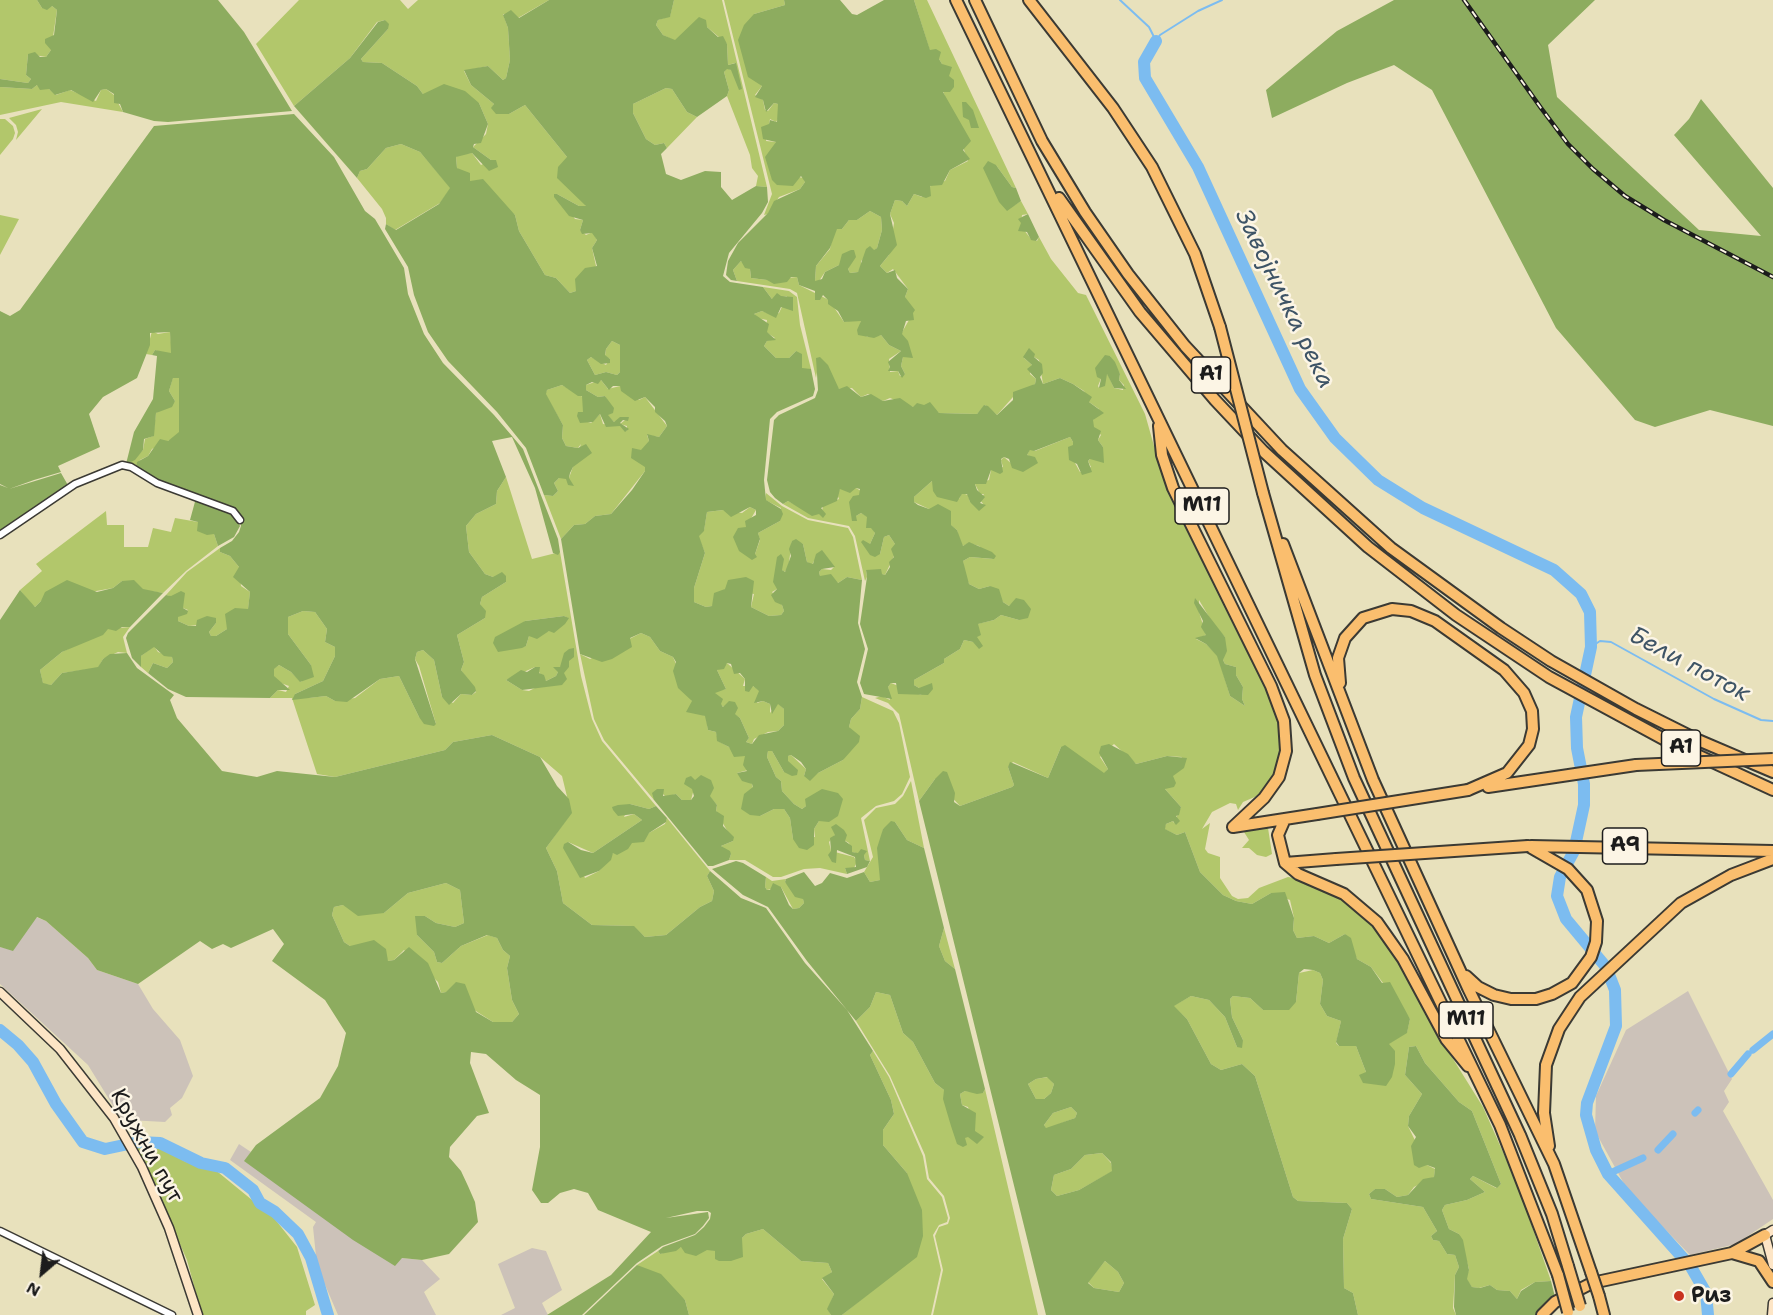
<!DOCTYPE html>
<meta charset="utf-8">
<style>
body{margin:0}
#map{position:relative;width:1773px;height:1315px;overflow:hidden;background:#e8e1bc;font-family:"Shantell Sans",sans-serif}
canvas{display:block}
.north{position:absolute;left:12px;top:1243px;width:60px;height:60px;-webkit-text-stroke:4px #fcf5e5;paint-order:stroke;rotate:208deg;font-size:16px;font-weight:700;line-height:24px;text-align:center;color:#1c1c1c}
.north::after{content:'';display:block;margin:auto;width:21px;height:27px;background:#1c1c1c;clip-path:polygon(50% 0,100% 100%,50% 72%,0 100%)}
</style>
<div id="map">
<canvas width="1773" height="1315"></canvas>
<div class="north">N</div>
</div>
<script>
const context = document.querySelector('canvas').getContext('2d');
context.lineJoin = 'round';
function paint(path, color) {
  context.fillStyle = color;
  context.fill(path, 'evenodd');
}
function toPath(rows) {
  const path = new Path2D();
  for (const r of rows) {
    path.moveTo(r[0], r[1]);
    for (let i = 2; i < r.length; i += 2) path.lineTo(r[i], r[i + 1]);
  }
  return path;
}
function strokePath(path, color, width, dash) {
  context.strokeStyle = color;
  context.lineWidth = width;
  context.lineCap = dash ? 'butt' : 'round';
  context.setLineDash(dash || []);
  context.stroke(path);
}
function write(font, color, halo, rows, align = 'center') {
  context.font = font + ' "Shantell Sans",sans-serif';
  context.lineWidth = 5;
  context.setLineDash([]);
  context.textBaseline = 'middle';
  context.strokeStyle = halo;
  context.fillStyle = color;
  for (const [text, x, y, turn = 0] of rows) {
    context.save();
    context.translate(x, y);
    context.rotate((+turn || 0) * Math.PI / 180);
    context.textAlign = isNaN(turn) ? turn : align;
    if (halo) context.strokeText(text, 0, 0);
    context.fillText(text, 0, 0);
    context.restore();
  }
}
paint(toPath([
 [36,917,46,921,88,958,97,970,138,984,153,1009,180,1040,193,1076,182,1098,170,1108,172,1115,165,1122,128,1120,120,1117,88,1065,0,984,0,947,13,950],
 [1688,991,1732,1079,1724,1091,1729,1102,1723,1111,1773,1200,1773,1219,1736,1244,1690,1255,1628,1191,1595,1131,1596,1096,1626,1030],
 [239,1144,251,1152,245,1161,402,1258,422,1260,440,1279,424,1292,436,1315,338,1315,317,1266,313,1227,316,1222,230,1160],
 [532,1248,546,1251,562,1290,542,1303,548,1315,501,1315,515,1308,498,1264]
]), '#ccc2b9');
paint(toPath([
 [0,0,37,0,42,8,52,6,57,10,51,50,46,57,28,54,26,75,31,79,28,83,0,79],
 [299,0,400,0,408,9,418,0,549,0,518,18,503,14,508,28,510,60,506,78,503,80,488,66,464,71,471,85,494,104,492,108,509,114,525,105,567,157,586,206,579,206,557,194,575,219,583,220,580,230,586,235,593,232,597,240,592,248,596,266,576,291,570,293,556,278,545,275,519,231,515,215,470,181,457,168,456,157,460,154,472,153,481,165,491,160,473,147,486,134,488,124,479,103,423,94,417,86,382,63,363,62,361,59,388,29,385,20,377,22,350,58,294,106,256,44],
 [674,0,722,0,767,187,756,186,758,176,752,168,750,155,727,96,729,90,724,72,727,68,731,70,735,63,728,65,727,44,707,27,675,41,663,35,656,25,658,20,670,16],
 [724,0,784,0,785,5,754,14,758,81,762,86,755,95,763,100,765,110,768,111,774,103,778,104,778,119,776,122,770,119,766,141,776,142,775,145,798,177,804,178,805,182,800,189,779,197,768,214,764,215,772,194],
 [914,0,927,0,1016,188,1012,187,996,165,1013,206,1021,201,1028,214,1022,215,1021,223,1024,230,1031,239,1037,241,1039,237,1051,259,1078,293,1086,295,1145,414,1163,478,1268,688,1279,717,1281,754,1273,779,1257,796,1243,802,1238,810,1236,804,1230,803,1212,812,1202,829,1210,823,1205,849,1208,853,1220,857,1220,878,1232,896,1238,899,1248,898,1259,888,1288,877,1300,879,1338,894,1374,924,1406,975,1425,1014,1483,1107,1518,1186,1551,1281,1535,1282,1521,1290,1517,1299,1510,1291,1497,1290,1490,1285,1479,1288,1472,1287,1466,1279,1469,1269,1459,1234,1449,1229,1442,1210,1445,1205,1467,1200,1485,1192,1470,1179,1473,1176,1496,1188,1501,1184,1472,1111,1459,1102,1425,1063,1416,1046,1409,1047,1405,1075,1422,1094,1409,1116,1408,1126,1427,1165,1435,1169,1434,1177,1414,1187,1408,1195,1397,1197,1385,1189,1375,1189,1369,1194,1371,1199,1423,1207,1437,1231,1431,1236,1433,1240,1439,1241,1447,1254,1455,1255,1459,1267,1455,1275,1453,1308,1456,1315,1358,1315,1353,1293,1344,1288,1343,1239,1352,1209,1347,1203,1298,1201,1293,1197,1255,1076,1242,1064,1221,1070,1211,1064,1187,1019,1173,1006,1191,996,1209,1000,1225,1017,1237,1047,1243,1040,1232,1017,1230,999,1233,996,1250,998,1263,1010,1296,1002,1299,973,1313,970,1320,973,1323,980,1320,1004,1327,1016,1341,1021,1336,1043,1339,1046,1356,1046,1366,1072,1363,1083,1388,1044,1407,1032,1410,1019,1371,967,1357,959,1345,934,1329,943,1314,936,1297,938,1293,930,1294,918,1290,900,1271,893,1252,904,1236,901,1223,895,1200,872,1185,832,1177,835,1164,829,1166,824,1173,821,1174,823,1181,807,1165,789,1182,757,1167,756,1136,764,1114,744,1100,757,1108,769,1104,774,1061,747,1048,778,1013,762,1008,767,1014,785,1012,787,960,806,935,779,919,801,899,714,888,703,875,698,882,696,890,700,888,687,891,683,921,695,925,688,919,688,914,685,914,680,944,663,944,659,960,649,964,640,973,642,977,637,977,624,994,620,1001,615,1019,620,1013,603,1009,606,1003,602,990,586,979,589,969,584,964,573,963,561,970,557,993,559,979,546,969,543,963,546,960,543,957,530,929,509,914,502,914,497,932,481,959,499,962,493,968,495,970,502,984,505,980,500,984,494,980,494,975,484,989,480,991,470,1003,467,1001,460,1004,457,1013,465,1031,457,1027,455,1030,449,1035,451,1070,437,1073,442,1075,463,1080,472,1091,467,1088,461,1103,447,1098,440,1101,435,1093,427,1093,420,1099,409,1089,402,1084,391,1073,384,1060,378,1043,384,1039,360,1034,357,1024,358,1032,365,1030,374,1036,379,1035,384,1013,397,997,415,985,405,977,414,939,413,924,405,913,407,890,398,883,401,868,394,861,397,852,388,839,389,817,372,816,378,797,293,790,289,737,281,733,270,741,261,750,269,751,278,767,280,797,277,799,285,829,300,844,322,858,319,861,321,860,326,867,337,881,335,889,345,901,351,889,359,890,372,898,371,900,376,905,374,901,366,903,357,901,334,909,320,905,297,908,289,893,269,887,273,880,266,889,255,894,223,890,214,895,200,902,201,907,206,914,194,922,197,932,184,945,181,950,170,968,161,943,91,949,76,939,59,930,51],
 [1110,356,1120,374,1119,380,1124,385,1123,390,1114,388,1107,373,1099,388,1098,386],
 [1199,600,1215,627,1225,637,1223,660,1225,664,1236,667,1236,675,1243,687,1242,699,1245,706,1230,696,1218,656,1206,644,1196,639,1206,635,1199,612],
 [37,85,49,89,56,95,70,90,96,101,101,90,106,89,114,95,123,112,61,102,0,115,0,87,32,89],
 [666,88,672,89,687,112,697,117,667,148,664,143,655,145,646,139,633,113,633,104],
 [42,109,16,140,18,132,16,125,9,118],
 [0,119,5,119,13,126,15,133,13,139,0,155],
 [401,144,420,152,451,188,440,203,395,230,386,224,386,218,382,209,357,178,360,171,367,169,386,148],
 [870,211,881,217,882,230,877,248,861,261,861,267,858,272,850,273,848,269,851,262,839,265,825,272,819,281,815,281,816,266,830,249,833,234,837,228,842,229,849,220,857,220],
 [0,215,19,219,0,255],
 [763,287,789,291,797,297,800,325,811,369,802,369,796,351,789,358,776,358,764,346,767,341,775,338,766,332,767,320,757,318,754,314,762,311,773,315,779,313,787,296,772,299],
 [152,331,158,334,170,332,172,353,168,355,155,350,152,355,146,354],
 [612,341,620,345,620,372,617,375,606,372,595,375,587,360,591,357,606,365,610,359,605,356,606,349],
 [173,377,180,378,180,432,176,437,152,449,148,456,140,460,136,468,128,464,143,450,145,439,153,436,156,413,175,401,169,391],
 [601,380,608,389,620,386,639,400,645,397,667,426,659,437,647,435,649,441,645,471,611,514,595,516,585,524,574,525,561,539,544,495,553,496,558,491,554,483,559,478,569,478,581,444,578,448,566,446,562,438,563,425,545,394,547,390,562,385,583,397,585,421,591,423,600,414,603,424,621,426,627,431,627,426,620,424,629,417,614,422,607,415,609,404,605,396,598,397,586,390,586,385],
 [506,477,532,559,560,552,581,676,592,719,602,741,656,806,649,809,630,804,624,817,634,814,642,820,593,853,568,842,585,878,599,871,613,853,665,824,667,818,710,871,707,876,714,891,712,901,700,907,666,935,645,937,633,926,592,925,563,903,557,871,546,848,571,813,562,776,540,757,492,735,453,742,445,750,335,777,317,774,292,698,270,698,278,690,286,692,289,686,278,682,273,676,273,669,279,665,291,672,301,682,311,665,288,634,288,617,303,611,315,612,327,629,325,642,335,647,335,656,323,681,295,694,308,698,326,696,335,701,355,698,380,679,399,676,419,717,436,724,419,666,415,659,417,652,423,650,434,660,442,697,453,703,461,694,472,695,476,692,461,670,464,662,457,635,485,618,480,604,482,597,506,582,485,574,469,552,466,526,476,514,496,504,497,491],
 [564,616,568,618,549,631,529,636,526,646,503,650,525,621],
 [563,662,564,673,529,691,522,690,506,680,535,667,546,681,556,676],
 [856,488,861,491,856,516,861,513,867,516,875,533,870,544,880,554,884,537,889,535,895,544,894,556,885,575,866,570,867,577,865,581,855,536,849,526,808,518,783,504,788,501,807,511,822,511,823,506,839,499,837,494,840,489],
 [766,493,782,506,808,520,848,528,853,537,862,580,847,577,838,583,820,576,819,572,822,569,831,570,834,567,827,558,814,561,812,565,807,562,803,544,792,541,788,569,784,572,782,570,777,589,772,592,782,605,784,611,781,615,769,616,751,607,754,594,725,589,712,606,706,607,694,602,694,588,705,553,698,536,704,530,707,512,723,510,742,513,750,507,756,510,746,527,743,552,755,554,760,540,758,533,780,521,781,508,765,500],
 [106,511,107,525,124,525,124,547,148,547,153,528,171,532,175,518,198,522,214,534,218,546,186,571,163,593,143,590,122,581,113,588,41,601,35,607,31,604,20,590,42,571,36,564],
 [220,548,220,552,230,556,239,567,241,586,250,592,248,610,228,624,227,629,216,636,211,636,209,632,216,623,189,626,178,621,177,617,188,610,183,608,182,599,166,595,187,572],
 [130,627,123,637,127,653,118,652,103,659,98,668,62,673,51,685,43,684,40,670,62,652,107,629],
 [641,633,650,637,660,651,673,657,692,701,694,712,706,716,708,730,716,732,718,741,745,756,748,770,737,773,752,784,760,816,774,809,784,809,790,818,793,839,815,837,814,829,819,821,806,806,802,809,794,804,782,791,781,781,776,777,767,757,768,751,772,751,784,772,788,756,791,755,806,769,804,776,818,773,843,760,852,732,849,727,851,719,860,709,862,697,893,711,899,723,910,777,902,794,894,801,876,806,861,818,870,861,865,860,864,855,852,852,849,843,835,835,829,842,831,851,854,857,857,862,854,868,845,868,847,874,820,868,804,869,781,877,773,877,745,860,729,860,731,854,721,846,733,841,716,811,717,805,696,781,691,800,682,800,676,794,666,797,663,794,654,800,604,740,594,719,580,654,590,659],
 [154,646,158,652,172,657,173,662,167,668,153,663,148,673,141,667,141,656],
 [727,663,745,679,743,686,753,686,760,691,757,703,763,701,770,704,770,713,778,703,784,709,784,725,778,731,768,732,754,739,752,744,746,742,749,738,740,718,721,705,715,694,715,691,726,689,717,670],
 [911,781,924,848,907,840,895,822,883,829,880,880,870,882,864,872,873,857,864,820,876,808,895,804,903,796],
 [1260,827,1268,828,1272,854,1266,857,1257,855,1249,848,1242,848,1249,840,1244,832],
 [766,877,772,881,786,879,785,882,803,898,804,903,799,908,793,909,781,887,767,890,765,887],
 [446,883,460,890,464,923,455,927,436,923,425,916,417,935,434,952,437,962,442,963,461,946,488,935,497,938,503,950,510,956,507,968,512,1000,519,1014,512,1022,493,1022,446,992,441,993,438,982,404,950,394,960,388,961,385,956,350,946,344,942,332,915,334,907,343,905,384,913,408,893],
 [944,928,955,969,945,961,939,946],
 [876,992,890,995,903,1033,913,1042,935,1083,944,1090,967,1145,964,1138,975,1131,968,1107,962,1105,960,1094,965,1091,983,1093,985,1089,1038,1315,933,1315,943,1270,935,1236,939,1227,948,1224,950,1218,944,1196,929,1178,925,1155,890,1076,856,1021,870,1007],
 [873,1051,889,1077,923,1156,927,1179,942,1197,948,1218,947,1222,939,1225,933,1235,941,1270,931,1315,842,1315,889,1277,907,1173,883,1145,883,1130,894,1114,891,1100,870,1055],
 [1048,1077,1054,1084,1051,1093,1044,1099,1036,1099,1028,1084,1036,1079],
 [1071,1107,1077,1113,1075,1118,1046,1129,1044,1125,1053,1113],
 [136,1145,162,1149,186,1162,213,1168,274,1218,297,1247,315,1305,306,1311,306,1315,202,1315,187,1260],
 [1102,1153,1111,1163,1113,1171,1079,1190,1057,1196,1051,1190,1054,1175,1071,1169,1085,1155],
 [763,1229,801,1261,828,1263,832,1272,822,1279,834,1294,828,1309,831,1315,689,1315,685,1300,637,1265,658,1251,660,1254,681,1247,742,1253,742,1238,746,1234],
 [1105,1261,1118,1272,1124,1283,1119,1292,1094,1288,1088,1282]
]), '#b2c76b');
paint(toPath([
 [37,0,218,0,244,32,292,111,168,122,154,121,123,112,120,104,114,103,114,94,106,89,101,90,93,102,71,90,55,95,49,89,40,90,37,85,32,89,0,87,0,79,28,83,31,79,26,75,28,54,35,52,40,57,46,57,51,50,45,43,45,39,54,35,57,10,52,6,47,10,42,8],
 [549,0,674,0,670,17,658,20,656,25,663,35,675,40,699,17,706,20,707,27,718,37,723,36,727,44,728,65,736,63,742,89,739,90,731,70,727,69,724,72,729,90,727,96,697,117,687,112,672,89,666,88,633,104,633,113,646,139,655,145,664,143,667,148,661,154,666,174,681,180,705,171,721,172,721,187,732,200,756,186,767,187,768,202,762,213,729,253,723,276,730,282,763,287,772,299,777,293,781,296,793,297,793,311,781,307,776,318,762,311,754,314,769,324,767,332,776,340,767,341,764,346,776,358,789,358,796,351,802,354,802,368,811,369,815,389,813,396,777,412,770,419,764,480,766,500,781,509,783,514,780,521,758,533,760,539,755,554,757,557,752,560,739,551,733,537,738,528,746,527,745,521,756,515,756,510,750,507,731,517,723,510,707,512,704,531,699,536,705,553,694,588,694,602,706,607,712,606,714,593,725,589,728,580,746,577,754,581,751,607,769,616,781,615,784,611,782,605,775,602,771,595,777,589,773,582,777,557,781,554,784,559,782,570,785,572,791,556,789,549,792,541,796,539,803,544,807,562,813,564,816,554,822,550,835,567,822,569,819,572,820,576,831,574,838,583,847,577,862,580,858,623,865,649,857,682,862,697,860,709,851,719,849,727,860,736,859,742,843,760,818,773,810,781,804,776,806,769,801,762,791,755,788,756,788,761,798,770,797,775,792,776,784,772,772,751,768,751,767,757,776,777,781,781,782,791,794,804,802,809,806,806,805,799,822,789,838,793,843,799,838,816,829,822,819,821,814,829,814,845,807,850,799,848,793,839,790,818,784,809,774,809,760,816,750,815,741,809,744,794,753,787,752,784,742,781,737,773,747,771,743,765,745,756,734,757,729,747,717,741,716,732,708,730,705,716,686,712,692,701,678,688,673,671,676,662,673,657,660,651,650,637,641,633,630,638,632,647,612,659,602,662,580,654,561,539,574,525,585,524,595,516,611,514,632,490,645,471,645,467,631,458,632,448,641,450,649,441,647,434,659,437,667,426,665,421,655,412,655,407,645,397,635,401,621,391,620,386,613,386,609,390,601,380,598,384,592,382,586,385,586,390,598,397,605,396,614,408,613,413,608,415,614,422,620,417,629,417,628,421,623,420,620,423,629,429,625,432,620,426,606,427,600,414,593,422,580,423,577,416,578,412,583,412,582,396,578,396,562,385,547,390,546,394,563,425,562,438,566,446,578,448,586,444,592,453,573,467,570,473,569,478,574,486,568,485,566,479,559,478,554,483,558,491,553,496,544,495,526,448,497,412,448,361,428,332,414,295,408,267,385,229,386,224,396,230,439,204,450,188,420,152,401,144,386,148,367,169,360,171,357,178,294,106,350,58,378,22,385,20,389,24,388,29,361,59,363,62,382,63,417,86,423,94,444,84,465,91,479,103,488,124,481,143,474,144,473,147,491,160,496,160,498,167,489,171,472,153,456,157,457,168,470,173,470,181,483,179,515,215,519,231,545,275,556,278,570,293,576,291,575,279,585,268,597,266,592,248,597,240,592,233,582,234,580,230,583,220,569,216,554,197,554,194,557,194,579,206,586,206,557,178,558,167,567,157,525,105,509,114,496,114,491,108,494,104,471,85,464,70,488,66,503,80,506,78,510,60,508,28,503,15,511,10,519,18],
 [612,341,620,345,620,372,617,375,606,372,595,375,587,360,591,357,601,364,610,363,610,359,605,355,606,349],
 [727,663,731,664,734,674,740,673,745,679,745,691,749,692,753,686,759,691,754,703,763,701,770,704,772,714,778,704,784,709,784,725,778,731,759,735,752,744,746,742,749,738,740,718,735,714,738,708,735,702,729,701,723,707,721,704,723,699,715,693,726,689,717,670,724,669],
 [784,0,840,0,852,14,857,15,884,0,914,0,930,50,936,49,941,52,939,59,942,64,952,67,949,76,954,80,954,87,950,92,943,92,971,141,963,150,970,159,950,170,942,185,930,186,931,196,926,198,914,194,907,206,902,201,895,200,890,214,897,245,880,266,887,273,895,270,897,278,908,289,905,297,915,310,913,313,914,320,906,321,902,334,908,341,913,358,903,357,901,366,905,374,902,378,898,371,888,371,890,367,888,362,901,351,889,345,881,335,874,338,858,335,857,330,861,321,844,322,838,311,828,304,828,300,823,295,820,300,815,300,815,291,799,285,797,277,791,277,787,282,774,284,767,280,751,278,750,269,745,268,741,261,733,270,737,281,731,280,726,275,728,261,738,243,768,213,774,201,800,189,805,182,801,176,793,186,777,185,772,180,765,157,776,142,763,139,761,127,769,124,770,120,777,122,778,104,774,103,766,112,763,100,755,97,762,86,748,77,738,40,744,25,754,14,785,5],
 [870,211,881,217,882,230,877,248,874,250,870,246,866,249,858,272,850,273,848,269,856,257,854,250,851,250,842,254,839,265,825,272,822,279,815,281,816,266,830,248,837,229,842,229,849,220,857,220],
 [1394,0,1595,0,1548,45,1557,97,1699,230,1761,236,1674,135,1689,119,1701,99,1773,188,1773,426,1710,410,1655,427,1635,420,1556,328,1432,90,1394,65,1347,83,1272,118,1266,90,1337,31],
 [962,102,966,102,973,110,979,128,971,128,969,120,963,117],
 [294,114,334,157,365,211,375,219,404,268,408,294,424,334,443,363,494,415,512,436,523,449,558,539,560,552,558,555,553,553,535,488,512,437,492,441,506,477,497,491,496,504,476,514,466,526,469,552,485,574,493,577,502,572,506,576,506,582,482,597,480,604,486,611,485,618,457,635,464,662,461,670,475,687,476,691,472,695,461,694,449,705,442,697,434,660,423,650,417,652,415,659,436,724,434,726,424,724,419,717,399,676,380,679,347,702,335,701,326,696,292,700,295,694,323,681,335,656,335,647,325,642,327,629,315,612,303,611,288,617,288,634,311,665,314,677,300,682,291,672,279,665,274,669,274,676,290,690,278,690,270,698,186,697,168,689,148,673,153,663,167,668,173,662,172,657,164,656,154,647,141,656,141,667,132,658,126,638,128,633,166,595,171,596,181,591,185,593,183,608,188,611,187,614,178,617,178,621,189,626,196,626,197,620,207,616,216,618,216,623,209,632,211,636,216,636,227,629,225,614,235,608,248,609,250,592,233,577,239,567,230,556,220,552,220,548,232,541,239,532,241,526,239,514,168,486,136,468,137,462,148,456,160,439,168,441,179,432,179,378,173,378,169,391,175,401,172,407,156,413,154,436,144,439,143,450,135,460,126,464,134,432,153,399,157,356,152,355,155,350,171,353,170,332,150,333,150,345,137,378,103,397,89,414,100,447,58,466,61,472,34,480,9,489,61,473,69,487,0,533,0,485,8,488,0,484,0,311,10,316,20,310,154,126],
 [988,161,996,165,1012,187,1016,188,1021,201,1007,211,999,202,983,168],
 [1028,214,1039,237,1036,241,1031,240,1027,232,1018,231,1021,223,1018,219],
 [1029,348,1035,354,1034,357,1042,364,1043,373,1040,377,1043,384,1060,378,1073,384,1092,397,1089,402,1104,413,1093,420,1094,427,1101,431,1098,440,1103,447,1104,463,1090,459,1088,461,1092,472,1082,475,1077,464,1069,460,1068,447,1073,445,1073,442,1070,437,1034,451,1030,450,1027,455,1035,457,1038,463,1023,472,1012,468,1009,459,1004,457,1001,459,1003,472,1000,474,991,470,986,484,975,484,977,490,985,497,980,503,986,505,979,511,970,502,967,494,962,494,957,502,937,497,933,491,932,481,914,497,914,502,918,505,929,509,938,504,951,511,951,525,957,530,963,546,969,542,992,552,996,556,994,559,970,557,963,561,969,584,979,589,990,586,999,589,1003,602,1009,606,1016,598,1024,600,1031,609,1028,618,1019,620,1001,615,994,620,978,624,981,635,977,637,983,646,979,649,973,642,964,640,960,649,944,659,944,663,914,680,914,685,919,688,932,683,933,689,928,695,898,694,896,683,891,683,888,687,892,699,864,694,860,683,868,649,860,624,867,577,866,570,881,569,882,574,885,575,890,567,889,562,894,557,891,549,895,544,889,535,884,537,880,554,875,557,870,555,861,542,863,540,870,544,875,533,871,528,866,528,867,517,861,513,856,516,857,521,852,521,849,502,853,496,859,495,860,489,856,488,850,493,840,489,837,501,821,508,826,514,823,518,819,514,812,516,788,501,783,504,775,498,770,492,767,480,774,420,779,415,815,398,818,390,816,358,820,357,828,365,839,389,847,386,861,397,871,394,883,401,900,398,913,407,917,403,924,405,930,402,939,413,977,414,984,405,988,406,997,415,1013,400,1013,392,1035,384,1036,379,1027,369,1032,365,1023,357],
 [1105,355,1110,356,1115,362,1120,374,1119,380,1126,389,1114,388,1107,374,1105,386,1099,388,1101,379,1097,377,1095,368],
 [196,498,233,512,240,526,234,537,218,546,214,534,207,535,197,531,198,522,190,520],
 [67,580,97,592,113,588,122,581,134,580,143,589,163,593,130,627,122,627,116,631,108,629,103,635,62,652,40,670,43,683,51,685,62,673,98,667,103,659,110,654,127,653,137,668,174,695,170,700,177,718,222,771,257,777,277,771,335,777,445,750,453,742,492,735,540,757,557,786,569,799,572,813,546,848,557,871,563,903,592,925,634,926,645,937,666,935,700,907,712,901,714,891,707,876,710,871,741,898,766,908,805,963,847,1010,873,1051,870,1055,891,1100,894,1114,883,1130,883,1145,907,1173,922,1210,923,1236,917,1257,842,1315,831,1315,827,1309,834,1294,822,1278,832,1272,828,1263,801,1261,763,1229,746,1234,742,1238,743,1257,731,1261,719,1261,715,1259,715,1251,707,1250,696,1256,685,1253,681,1247,676,1251,660,1254,658,1251,663,1247,695,1235,704,1227,710,1219,711,1213,708,1211,697,1211,666,1218,708,1212,709,1218,703,1226,695,1234,662,1246,637,1263,582,1315,547,1315,611,1275,651,1232,598,1210,588,1193,574,1189,560,1193,548,1203,541,1203,532,1190,540,1147,540,1095,516,1080,486,1054,471,1052,470,1063,489,1113,477,1116,450,1147,449,1157,461,1171,468,1186,475,1202,478,1222,449,1254,422,1260,402,1258,395,1266,353,1240,244,1161,256,1145,320,1098,338,1066,346,1033,325,1000,272,961,284,944,273,929,231,948,223,944,212,949,200,941,138,984,97,970,88,958,46,921,37,917,13,951,0,947,0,620,20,590,35,607,41,601,45,592],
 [446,883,460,890,464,923,455,927,436,923,425,916,415,916,417,935,434,952,437,962,442,963,461,946,487,935,497,938,503,950,510,956,507,968,512,1000,519,1014,512,1022,493,1022,476,1012,465,984,456,982,446,992,441,993,428,963,409,947,394,960,388,961,386,949,374,940,350,946,344,942,332,915,334,907,343,905,358,916,384,913,408,893],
 [1195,598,1225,637,1227,651,1223,660,1225,664,1236,667,1236,675,1243,687,1242,699,1245,706,1230,696,1217,656,1206,644,1195,638,1206,635,1201,627,1203,621,1194,603],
 [564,616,569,618,565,624,554,633,549,631,537,639,529,636,526,646,522,648,498,652,493,643,495,637,525,621],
 [574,648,574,657,569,661,569,667,564,673,567,679,562,685,522,690,506,680,521,670,527,672,535,667,540,667,539,673,544,675,546,681,556,676,558,672,553,667,560,667,564,653,569,649],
 [1109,744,1128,754,1136,764,1167,756,1187,758,1184,768,1173,776,1176,783,1174,787,1165,789,1181,807,1179,815,1176,816,1180,821,1176,825,1173,821,1166,824,1165,829,1177,835,1185,832,1200,872,1223,895,1236,901,1252,904,1271,893,1285,892,1294,918,1293,930,1297,938,1314,936,1329,943,1345,934,1351,938,1357,959,1371,967,1382,983,1390,982,1410,1019,1407,1033,1389,1044,1395,1051,1395,1064,1392,1077,1386,1086,1363,1083,1359,1075,1366,1072,1356,1046,1339,1046,1336,1042,1341,1021,1327,1016,1320,1004,1323,980,1320,973,1313,970,1304,969,1299,973,1296,1002,1289,1010,1263,1010,1250,998,1233,996,1230,999,1232,1017,1243,1040,1242,1048,1237,1047,1225,1017,1209,1000,1191,996,1174,1006,1187,1019,1211,1064,1221,1070,1242,1064,1255,1076,1293,1197,1298,1201,1347,1203,1352,1209,1343,1239,1344,1288,1353,1293,1358,1315,1046,1315,919,801,935,779,943,771,947,772,955,793,954,802,960,806,1012,787,1014,785,1008,767,1010,762,1048,778,1061,747,1065,745,1104,773,1108,769,1099,753,1101,746],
 [1047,1077,1054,1084,1051,1093,1044,1099,1036,1099,1028,1084,1036,1079],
 [1071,1107,1077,1113,1075,1118,1046,1128,1044,1125,1053,1113],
 [1102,1153,1111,1162,1112,1171,1079,1190,1057,1196,1051,1190,1054,1175,1071,1169,1085,1155],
 [1105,1261,1118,1272,1124,1283,1119,1292,1094,1288,1088,1283],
 [701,775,711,780,714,788,710,796,717,805,716,811,724,816,723,826,734,837,733,841,721,846,730,851,731,854,729,860,713,866,708,866,654,800,652,793,657,789,664,789,663,796,676,794,682,800,691,800,694,796,692,789,684,784,686,778,691,776,695,780],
 [630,804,649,809,656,806,667,818,666,822,649,833,644,842,632,843,628,849,617,855,613,853,611,860,599,871,580,878,563,848,564,844,568,842,581,850,593,853,642,820,634,814,618,816,613,810,612,807,618,805],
 [891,821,895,822,907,840,924,848,944,928,939,946,945,961,955,969,985,1089,983,1093,977,1094,965,1091,960,1094,962,1105,976,1113,975,1131,984,1137,977,1144,968,1137,965,1138,967,1145,963,1147,957,1144,951,1126,943,1099,944,1090,935,1083,913,1042,903,1033,890,995,876,992,870,1007,856,1021,807,961,768,907,743,895,712,869,736,861,743,863,766,877,765,887,767,890,770,890,773,883,781,887,789,905,793,909,799,908,804,903,803,899,795,897,785,882,786,879,804,872,815,886,822,883,830,873,847,878,864,872,870,882,880,880,877,848,883,829],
 [836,824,844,830,847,835,845,841,852,846,852,852,858,853,861,849,867,851,864,855,865,860,870,861,867,867,847,874,845,868,856,867,855,857,837,850,836,863,832,862,828,855,831,851,830,838,835,835,831,827],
 [1416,1046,1425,1063,1459,1102,1472,1111,1501,1184,1497,1188,1473,1176,1470,1179,1485,1192,1467,1200,1445,1205,1442,1210,1449,1229,1459,1234,1463,1240,1469,1270,1467,1279,1472,1287,1480,1288,1490,1285,1497,1290,1510,1291,1517,1299,1521,1291,1535,1282,1551,1281,1555,1297,1537,1315,1456,1315,1454,1307,1455,1275,1459,1267,1455,1255,1447,1254,1439,1241,1433,1240,1431,1236,1437,1231,1423,1207,1371,1199,1369,1194,1375,1189,1385,1189,1397,1197,1408,1195,1423,1179,1434,1177,1435,1168,1427,1165,1419,1168,1414,1165,1411,1146,1416,1137,1408,1126,1409,1116,1422,1094,1405,1075,1409,1047],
 [637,1265,661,1274,685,1300,689,1315,584,1315]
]), '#8dac5f');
strokePath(toPath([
 [1120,0,1149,27,1156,41,1160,35,1198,11,1222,0],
 [1591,647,1600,641,1611,642,1714,699,1761,720,1773,721]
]), '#7cbcf0', 2);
strokePath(toPath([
 [1753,1050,1773,1034],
 [1731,1074,1748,1054],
 [1695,1113,1698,1110],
 [1658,1150,1673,1134],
 [1608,1174,1643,1158]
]), '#7cbcf0', 7);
strokePath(toPath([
 [1156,41,1144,62,1145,78,1198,167,1300,389,1335,438,1378,480,1423,508,1554,570,1581,594,1590,612,1591,647,1576,717,1577,748,1584,784,1584,805,1574,851,1560,877,1557,896,1566,919,1606,967,1615,990,1616,1026,1587,1103,1586,1115,1596,1150,1608,1174,1691,1267,1706,1293,1708,1315],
 [0,1030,18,1045,33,1062,56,1104,83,1142,105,1149,138,1142,160,1143,201,1163,225,1168,253,1190,260,1203,275,1212,298,1234,311,1258,328,1315]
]), '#7cbcf0', 12);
const street = toPath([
 [0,535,75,484,122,465,131,467,157,483,233,511,240,520],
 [0,1231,172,1315]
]);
const secondary = toPath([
 [0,992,60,1049,114,1118,142,1167,169,1228,198,1315],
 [1765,1235,1773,1265],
 [1765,1235,1773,1230],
 [1772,1315,1773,1303]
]);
const highway = toPath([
 [956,0,1500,1125,1558,1275],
 [975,0,1042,141,1085,212,1128,274,1185,346,1282,450,1391,548,1501,628,1551,661,1636,709,1698,740,1773,772],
 [1029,0,1113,108,1152,167,1195,254,1220,327],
 [1059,198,1140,312,1215,400,1263,451,1368,547,1456,615,1549,677,1669,742,1773,790],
 [1159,426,1162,455,1173,488,1271,686,1284,721,1286,751,1279,777,1264,798,1233,827],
 [1263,493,1315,675,1354,778,1520,1135,1552,1214,1568,1266],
 [1283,544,1373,780,1468,988,1554,1164,1591,1272],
 [1340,683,1338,658,1345,638,1363,618,1392,609,1411,611,1435,621,1504,670,1524,693,1532,711,1533,729,1529,745,1507,773,1468,790],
 [1488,787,1636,765],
 [1285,819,1278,835,1285,863,1298,874,1344,894,1377,922,1403,959,1446,1039,1468,1066],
 [1233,827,1317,814],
 [1531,846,1773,851],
 [1285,863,1336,859],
 [1466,976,1478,987,1494,995,1511,999,1536,999,1552,994,1572,983,1591,957,1596,942,1597,921,1587,890,1568,869,1528,846],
 [1549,1146,1544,1113,1546,1065,1559,1029,1580,997,1681,903,1731,875,1773,859],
 [1732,1253,1759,1261,1773,1282],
 [1599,1296,1604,1315],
 [1542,1315,1555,1302,1592,1283,1732,1253,1765,1235]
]);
strokePath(street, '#3b3a34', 9);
strokePath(secondary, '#3b3a34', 11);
strokePath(highway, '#3b3a34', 14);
strokePath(street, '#fff', 6);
strokePath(secondary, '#fde5c5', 8);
strokePath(highway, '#fabe6e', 10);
const rail = toPath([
 [1464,0,1541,108,1568,144,1593,169,1625,196,1664,220,1773,277]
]);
strokePath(rail, '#1c1c1c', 4.5);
strokePath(rail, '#fcf5e5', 2, [7]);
const highwayBridge = toPath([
 [1220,327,1263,493],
 [1636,765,1773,759],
 [1317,814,1468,790],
 [1336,859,1528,846],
 [1568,1266,1580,1306],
 [1591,1272,1599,1296],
 [1558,1275,1568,1312]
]);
strokePath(highwayBridge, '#3b3a34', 14, []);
strokePath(highwayBridge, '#fabe6e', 10);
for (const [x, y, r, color] of [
 [1679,1296,6,"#c8321e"]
]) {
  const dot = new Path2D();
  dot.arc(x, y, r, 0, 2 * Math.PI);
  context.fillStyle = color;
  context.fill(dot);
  strokePath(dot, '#fcf5e5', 2);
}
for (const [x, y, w] of [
 [1211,375,39],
 [1202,506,54],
 [1681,748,39],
 [1625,846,45],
 [1466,1020,54]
]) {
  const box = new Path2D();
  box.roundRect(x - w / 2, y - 18, w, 36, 4.5);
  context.fillStyle = '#fcf5e5';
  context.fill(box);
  strokePath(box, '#1c1c1c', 1.5);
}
write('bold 21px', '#1c1c1c', null, [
 ["A1",1211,375],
 ["M11",1202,506],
 ["A1",1681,748],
 ["A9",1625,846],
 ["M11",1466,1020]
]);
write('22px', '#1c1c1c', '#fcf5e5', [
 ["Кружни пут",146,1146,61]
]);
write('bold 22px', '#1c1c1c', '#fcf5e5', [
 ["Риз",1691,1296]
], 'left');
write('italic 24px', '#3e5466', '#fcf5e5', [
 ["Завојничка река",1284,299,64],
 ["Бели поток",1689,665,28]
]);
</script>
